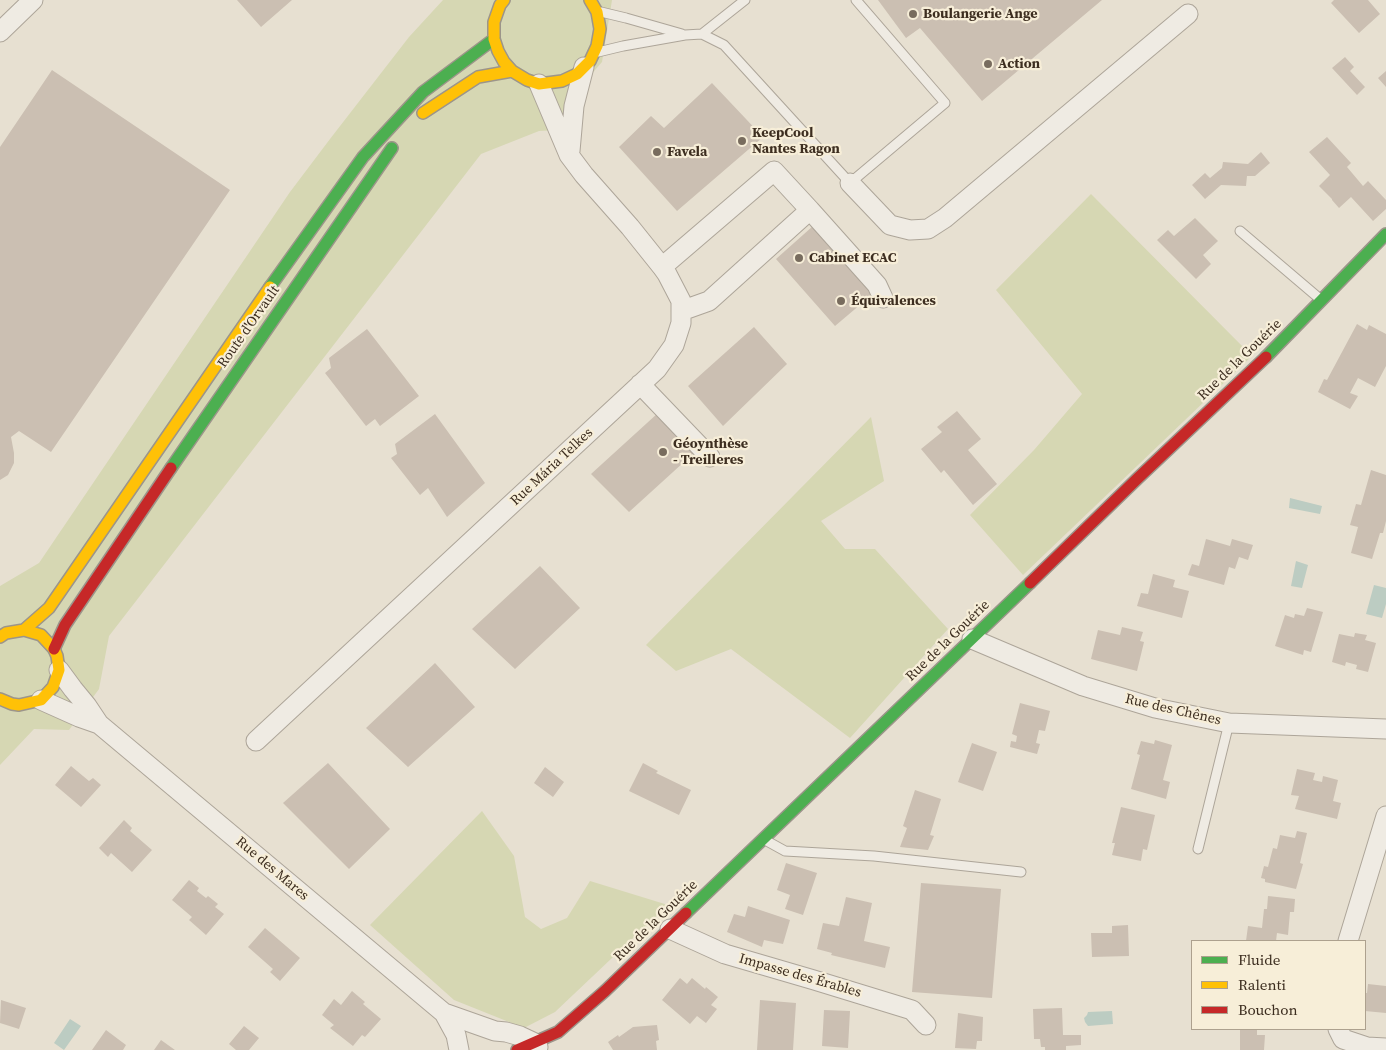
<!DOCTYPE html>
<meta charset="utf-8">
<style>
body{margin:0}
#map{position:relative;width:1386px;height:1050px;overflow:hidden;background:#e7e0d1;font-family:"Source Serif 4",serif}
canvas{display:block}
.legend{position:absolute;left:1191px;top:940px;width:175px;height:90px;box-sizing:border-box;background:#f7eed8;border:1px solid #ada18e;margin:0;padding:6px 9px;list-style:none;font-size:15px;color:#3d2e20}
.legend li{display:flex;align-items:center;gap:10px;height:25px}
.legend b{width:25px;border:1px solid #ada18e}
</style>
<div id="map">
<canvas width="1386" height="1050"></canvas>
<ul class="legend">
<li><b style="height:6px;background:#4caf50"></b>Fluide</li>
<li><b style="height:6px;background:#ffc107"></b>Ralenti</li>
<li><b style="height:6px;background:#c62828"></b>Bouchon</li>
</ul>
</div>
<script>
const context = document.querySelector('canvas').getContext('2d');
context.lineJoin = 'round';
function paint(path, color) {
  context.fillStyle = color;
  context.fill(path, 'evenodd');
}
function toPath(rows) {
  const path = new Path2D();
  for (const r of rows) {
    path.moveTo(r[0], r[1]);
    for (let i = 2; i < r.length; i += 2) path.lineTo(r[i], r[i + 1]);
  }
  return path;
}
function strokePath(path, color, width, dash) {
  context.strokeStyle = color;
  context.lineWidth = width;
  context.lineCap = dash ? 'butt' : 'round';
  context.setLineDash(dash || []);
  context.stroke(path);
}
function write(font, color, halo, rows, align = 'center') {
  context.font = font + ' "Source Serif 4",serif';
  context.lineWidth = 4.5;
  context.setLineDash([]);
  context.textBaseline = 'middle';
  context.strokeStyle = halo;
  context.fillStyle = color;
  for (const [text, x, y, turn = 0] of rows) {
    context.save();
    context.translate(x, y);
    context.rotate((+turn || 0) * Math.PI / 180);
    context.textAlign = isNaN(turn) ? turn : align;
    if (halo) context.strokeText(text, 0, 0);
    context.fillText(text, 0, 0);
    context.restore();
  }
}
paint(toPath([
 [443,0,612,0,602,62,583,84,579,129,539,131,481,154,109,636,99,689,69,730,34,729,0,765,0,586,39,563,290,192,330,139,409,37],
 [1091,194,1252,356,1023,575,970,515,1034,450,1082,394,996,290],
 [871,417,884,481,821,521,845,549,875,549,948,629,850,738,731,649,676,671,646,645],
 [482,811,514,856,525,917,541,929,567,918,590,881,668,905,555,1012,524,1028,454,1000,370,925]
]), '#d6d7b3');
paint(toPath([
 [1290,498,1322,506,1320,514,1289,508],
 [1296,561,1308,565,1302,588,1291,586],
 [1374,585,1386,588,1386,604,1382,618,1366,614],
 [1112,1011,1113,1024,1088,1026,1085,1022,1084,1018,1087,1015,1088,1012],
 [70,1019,81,1026,64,1050,54,1043]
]), '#bcccc2');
paint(toPath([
 [237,0,292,0,261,27],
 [878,0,1102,0,982,101,920,28,906,38],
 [1334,0,1368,0,1380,14,1359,33,1331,3],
 [1345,57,1354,67,1350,71,1365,87,1357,95,1332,68],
 [52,70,230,190,51,452,19,431,11,437,14,453,14,463,8,475,0,480,0,147],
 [1386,71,1386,87,1378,78],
 [712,83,763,137,677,211,619,147,651,116,664,128],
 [1327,137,1351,163,1347,167,1363,186,1368,181,1386,200,1386,209,1373,221,1351,197,1339,208,1332,200,1332,199,1319,186,1330,175,1309,152],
 [1261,152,1270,163,1255,176,1247,176,1246,186,1221,185,1205,199,1192,185,1205,173,1210,178,1222,168,1223,162,1248,164],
 [1195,218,1218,241,1203,255,1211,264,1196,279,1157,240,1168,230,1174,236],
 [813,226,874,293,835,326,776,259],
 [1357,324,1367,330,1369,325,1386,334,1386,366,1375,387,1358,378,1350,393,1358,396,1350,409,1318,392,1324,379,1327,380],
 [754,327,787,364,723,426,688,386],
 [367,329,419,396,380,426,375,419,366,426,325,373,331,368,329,358],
 [957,411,981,439,968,450,997,484,973,505,944,470,941,473,921,449,942,432,937,427],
 [658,413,695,452,629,512,591,474],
 [435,414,485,483,447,517,428,488,420,495,391,458,397,454,395,444],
 [1371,470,1386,475,1386,521,1383,533,1380,533,1372,559,1351,553,1358,527,1350,525,1356,504,1361,505],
 [1206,539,1230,546,1232,539,1253,545,1248,560,1239,557,1235,569,1229,567,1224,585,1188,575,1192,564,1199,566],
 [540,566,580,608,515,669,472,629],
 [1153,574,1175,580,1173,587,1189,591,1182,618,1137,606,1141,593,1148,594],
 [1307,608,1323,612,1311,652,1304,650,1303,655,1275,646,1285,615,1294,618,1295,614,1304,616],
 [1122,627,1143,632,1140,641,1144,642,1137,671,1091,659,1098,630,1120,635],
 [1355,633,1367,635,1365,640,1376,643,1368,672,1356,669,1357,665,1346,662,1345,666,1332,662,1339,634,1354,637],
 [435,663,475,707,408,767,366,728],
 [1020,703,1050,711,1045,731,1039,730,1036,743,1040,744,1037,754,1010,747,1011,741,1016,742,1017,736,1012,734],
 [1155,740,1172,745,1163,780,1170,782,1166,799,1131,789,1140,755,1137,754,1141,741,1154,744],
 [972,743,997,752,983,791,958,782],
 [328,763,390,829,349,869,283,803],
 [643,763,658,771,656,773,691,790,679,815,629,791],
 [71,766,89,781,93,778,101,785,81,807,55,785],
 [545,767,564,782,553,797,534,783],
 [1297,769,1315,773,1313,780,1322,782,1323,776,1338,780,1333,801,1341,803,1337,819,1295,809,1299,796,1291,795],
 [915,790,941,799,930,835,934,836,928,850,900,847,907,828,903,826],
 [1121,807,1155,815,1147,850,1143,849,1141,861,1112,855,1115,843,1112,843],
 [124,820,132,828,130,831,152,850,132,872,111,853,108,857,99,848],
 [1297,831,1307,833,1300,863,1303,864,1296,889,1265,882,1265,879,1261,878,1264,866,1268,867,1273,848,1277,849,1280,835,1295,838],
 [786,863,817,873,803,915,785,909,790,895,777,890],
 [189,880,199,888,197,891,206,898,208,896,218,904,215,907,224,914,206,935,189,920,192,917,172,900],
 [921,883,1001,889,992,998,912,992],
 [1268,896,1295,899,1294,912,1290,912,1288,935,1277,933,1276,941,1246,941,1248,926,1262,928,1264,909,1267,909],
 [846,897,872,903,864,941,890,947,885,968,831,955,832,953,817,949,823,923,839,926],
 [748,906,790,920,783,944,764,940,762,947,727,932,734,914,745,917],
 [1128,925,1129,956,1092,957,1091,933,1112,933,1112,926],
 [265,928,300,958,280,981,270,972,273,969,248,947],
 [680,978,687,984,692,978,705,989,706,987,718,997,711,1005,717,1009,706,1023,697,1016,690,1024,662,1000],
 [1368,984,1386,986,1386,1013,1365,1011,1365,993,1367,993],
 [352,991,365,1002,363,1004,381,1019,365,1037,362,1035,353,1046,330,1028,334,1025,322,1015,334,999,341,1005],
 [1,1000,26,1008,19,1029,0,1023],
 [760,1000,796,1003,793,1050,757,1050],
 [1062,1008,1063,1035,1081,1035,1081,1045,1066,1046,1066,1050,1045,1050,1045,1047,1041,1047,1040,1039,1034,1039,1033,1009],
 [824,1010,850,1011,848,1048,822,1046],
 [958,1013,983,1017,982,1041,977,1041,976,1049,955,1048],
 [657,1025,659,1040,656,1041,657,1050,613,1050,608,1042,618,1035,619,1037,633,1027],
 [244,1026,259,1038,249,1050,236,1050,229,1044],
 [1240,1029,1257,1029,1257,1035,1265,1035,1264,1050,1240,1050],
 [106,1030,126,1045,123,1050,92,1050],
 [161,1040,175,1050,154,1050]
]), '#cbbfb2');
const lane = toPath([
 [601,12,626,18,682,34],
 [702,34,745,0],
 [598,52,623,46,685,35,702,34,724,45,850,183,945,103,856,0],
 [1240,231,1320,299],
 [765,840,785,851,874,856,1021,872],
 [1198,849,1229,723]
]);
const street = toPath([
 [0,32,33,0],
 [570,151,574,106,584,67],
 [850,183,890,225,910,230,928,229,945,218,1188,14],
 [810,210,877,285,883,298],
 [662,267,774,171,810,210,709,301,681,311],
 [640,384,710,457],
 [972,639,1083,686,1155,708,1229,723,1386,729],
 [59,670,73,689,87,706,99,724,444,1013,495,1031,506,1032,520,1036,535,1043,538,1047],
 [41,700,79,717,99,724],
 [256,741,657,369,674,345,681,323,681,301,667,274,662,267,630,227,584,175,569,155,539,84],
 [670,929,725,954,814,980,912,1010,926,1025],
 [1348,941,1386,816],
 [444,1013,456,1035,459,1050],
 [1338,1029,1343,1039,1367,1047,1386,1048]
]);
const fast = toPath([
 [270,287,363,157,423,92,494,39],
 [1266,357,1386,234],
 [171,468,392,148],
 [686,913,1030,583]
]);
const slow = toPath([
 [504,0,500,5,494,22,494,39,498,51,504,62,512,71,527,80,539,84,562,81,577,74,590,61,597,46,600,29,597,12,590,0],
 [423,113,478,77,512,71],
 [24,630,49,608,270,287],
 [0,637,6,633,24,630,41,635,54,649,57,656,59,670,53,687,41,700,19,705,12,704,0,699]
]);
const jam = toPath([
 [1030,583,1137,479,1266,357],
 [54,649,65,625,171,468],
 [517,1050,558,1032,605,991,686,913]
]);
strokePath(lane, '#ada599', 11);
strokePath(street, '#ada599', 21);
strokePath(fast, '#9c958a', 14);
strokePath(slow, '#9c958a', 14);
strokePath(jam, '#9c958a', 14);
strokePath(lane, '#efebe3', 9);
strokePath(street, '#efebe3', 19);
strokePath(fast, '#4caf50', 11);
strokePath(slow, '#ffc107', 11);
strokePath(jam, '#c62828', 11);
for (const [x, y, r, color] of [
 [913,14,5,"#786c5e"],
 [988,64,5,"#786c5e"],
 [742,141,5,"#786c5e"],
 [657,152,5,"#786c5e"],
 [799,258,5,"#786c5e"],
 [841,301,5,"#786c5e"],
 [663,452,5,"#786c5e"]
]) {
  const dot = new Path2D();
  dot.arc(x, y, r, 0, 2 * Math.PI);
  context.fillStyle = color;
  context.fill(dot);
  strokePath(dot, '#f7eed8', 2);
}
write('bold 14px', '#3d2e20', '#f7eed8', [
 ["Boulangerie Ange",923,14],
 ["Action",998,64],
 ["KeepCool",752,133],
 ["Nantes Ragon",752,149],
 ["Favela",667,152],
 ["Cabinet ECAC",809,258],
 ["Équivalences",851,301],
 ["Géoynthèse",673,444],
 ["- Treilleres",673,460]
], 'left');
write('14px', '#3d2e20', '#f7eed8', [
 ["Route d'Orvault",249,327,-55],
 ["Rue de la Gouérie",1240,360,-44],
 ["Rue Mária Telkes",552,467,-43],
 ["Rue de la Gouérie",948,641,-44],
 ["Rue des Chênes",1173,710,13],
 ["Rue des Mares",272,869,40],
 ["Rue de la Gouérie",656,921,-44],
 ["Impasse des Érables",800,976,16]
]);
</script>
